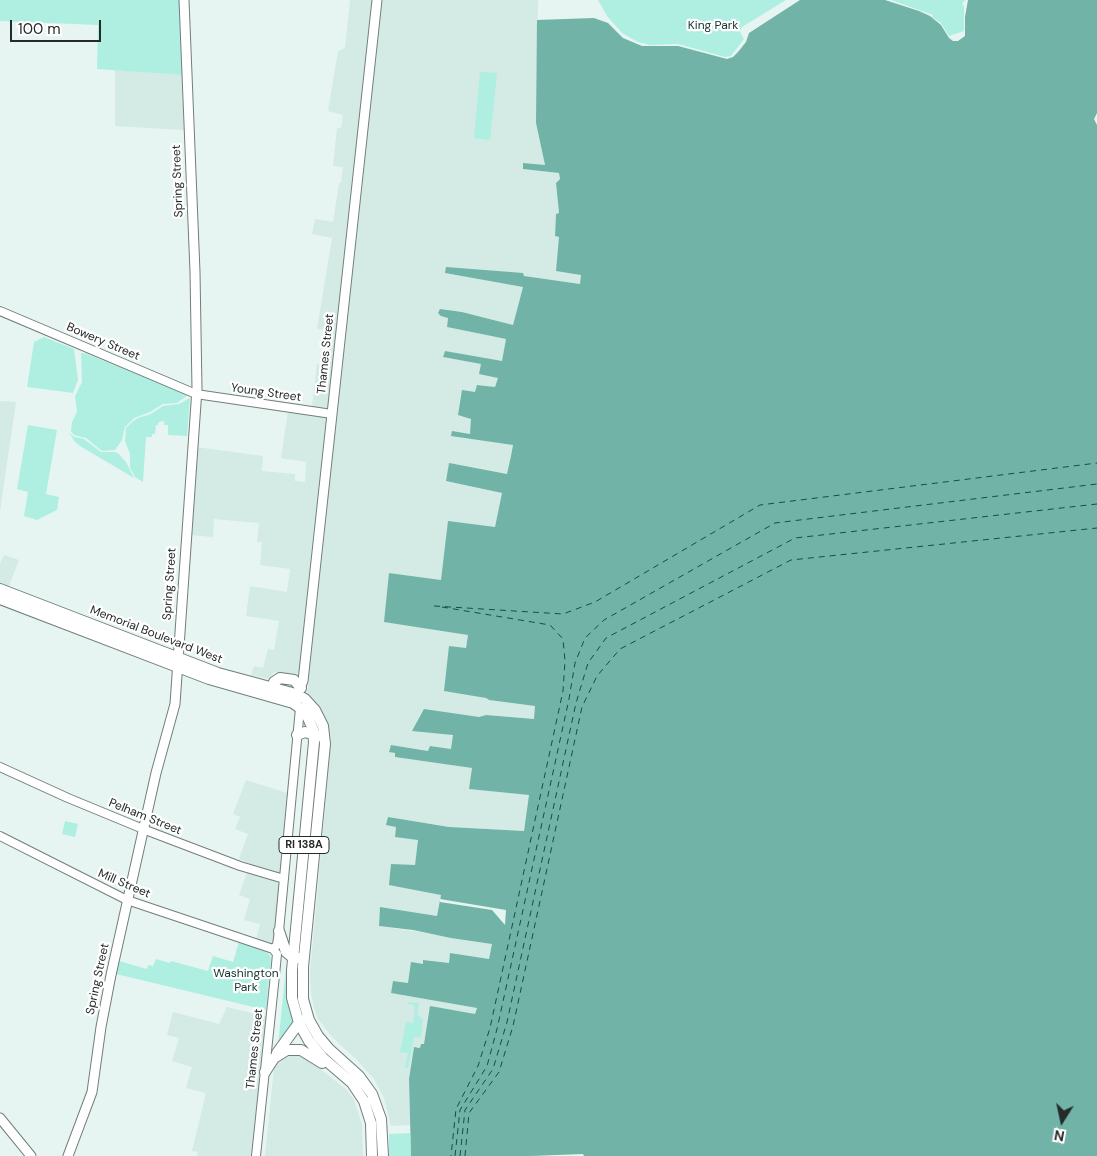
<!DOCTYPE html>
<style>
body{margin:0}
#map{position:relative;width:1097px;height:1156px;overflow:hidden;background:#e7f5f2;font-family:"DM Sans",sans-serif}
canvas{display:block}
.north{position:absolute;left:1037px;top:1096px;width:50px;height:50px;-webkit-text-stroke:4px #fff;paint-order:stroke;rotate:190deg;font-size:14px;font-weight:700;line-height:20px;text-align:center;color:#262b2a}
.north::after{content:'';display:block;margin:auto;width:18px;height:22px;background:#262b2a;clip-path:polygon(50% 0,100% 100%,50% 72%,0 100%)}
.scale{position:absolute;left:10px;top:20px;width:91px;height:22px;box-sizing:border-box;border:2px solid #262b2a;border-top:0;padding-left:6px;font-size:15px;line-height:18px;white-space:nowrap;color:#262b2a;-webkit-text-stroke:4px #fff;paint-order:stroke}
</style>
<div id="map">
<canvas width="1097" height="1156"></canvas>
<div class="north">N</div>
<div class="scale">100 m</div>
</div>
<script>
const context = document.querySelector('canvas').getContext('2d');
context.lineJoin = 'round';
function paint(path, color) {
  context.fillStyle = color;
  context.fill(path, 'evenodd');
}
function toPath(rows) {
  const path = new Path2D();
  for (const r of rows) {
    path.moveTo(r[0], r[1]);
    for (let i = 2; i < r.length; i += 2) path.lineTo(r[i], r[i + 1]);
  }
  return path;
}
function strokePath(path, color, width, dash) {
  context.strokeStyle = color;
  context.lineWidth = width;
  context.lineCap = dash ? 'butt' : 'round';
  context.setLineDash(dash || []);
  context.stroke(path);
}
function write(font, color, halo, rows, align = 'center') {
  context.font = font + ' "DM Sans",sans-serif';
  context.lineWidth = 4.5;
  context.setLineDash([]);
  context.textBaseline = 'middle';
  context.strokeStyle = halo;
  context.fillStyle = color;
  for (const [text, x, y, turn = 0] of rows) {
    context.save();
    context.translate(x, y);
    context.rotate((+turn || 0) * Math.PI / 180);
    context.textAlign = isNaN(turn) ? turn : align;
    if (halo) context.strokeText(text, 0, 0);
    context.fillText(text, 0, 0);
    context.restore();
  }
}
paint(toPath([
 [350,0,538,0,536,123,545,165,523,169,559,173,560,179,556,183,559,214,556,214,555,236,559,236,581,275,580,284,523,276,523,274,445,273,523,287,513,325,462,312,440,309,448,318,447,327,506,339,502,362,445,351,443,357,481,364,498,378,495,387,477,385,470,434,452,431,513,445,511,456,508,474,449,464,446,481,502,493,495,527,441,580,389,573,452,632,468,635,466,648,449,647,486,698,489,700,535,706,534,719,486,715,479,717,453,735,452,749,430,746,429,751,391,745,389,751,395,753,395,757,472,768,470,789,529,795,524,831,449,827,388,817,396,827,395,837,418,839,415,866,441,895,437,916,380,907,379,926,492,943,489,959,450,953,449,963,424,960,423,964,408,983,393,981,391,993,477,1008,475,1014,420,1048,414,1047,409,1079,410,1125,391,1126,384,1098,374,1079,357,1060,333,1038,318,1019,314,1007,311,994,310,973,331,740,327,721,320,708,307,695,309,679,274,672,269,679,251,675,254,666,263,668,268,649,274,650,279,621,246,616,250,586,287,592,290,569,260,565,262,542,257,542,259,523,214,519,213,537,190,535,196,447,263,456,262,471,295,474,295,481,305,482,306,462,281,458,288,412,311,415,317,364,322,365,326,330,317,329,332,238,312,234,315,219,333,222,339,183,341,183,343,167,333,166,337,128,341,128,343,115,328,111,338,51,345,48],
 [115,70,182,75,184,130,115,126],
 [0,401,16,402,0,511],
 [4,555,19,560,9,586,7,587,0,585,0,564],
 [246,780,287,793,274,945,256,939,260,924,244,920,250,899,239,895,250,864,239,859,248,834,235,829,240,817,233,814],
 [227,1007,267,1017,254,1156,197,1156,198,1152,192,1151,206,1093,186,1088,192,1067,172,1061,179,1038,167,1035,173,1012,219,1024],
 [288,1054,301,1055,306,1058,347,1090,354,1100,362,1124,363,1156,265,1156,274,1068,276,1063]
]), '#d3eae5');
paint(toPath([
 [0,0,179,0,182,75,97,69,98,25,0,21],
 [598,0,786,0,742,27,740,32,744,39,731,56,725,57,678,44,650,45,638,42,622,33,607,16],
 [891,0,965,0,962,4,964,6,964,31,949,36,941,23,932,17,933,15],
 [480,72,497,73,490,140,474,138],
 [44,337,74,349,78,380,73,393,27,387,34,342],
 [81,353,85,353,188,395,177,403,163,404,150,412,134,418,125,427,122,440,115,450,102,451,86,438,74,435,71,431,72,422,77,412,75,396,82,382],
 [190,398,187,436,168,435,168,425,164,425,164,421,159,422,158,425,156,425,155,434,152,434,152,437,146,437,143,482,135,477,130,468,130,454,125,441,126,428,132,422,138,418,151,414,163,406,179,404],
 [28,425,57,430,46,494,59,497,57,510,37,520,24,516,28,492,17,489],
 [69,432,74,437,84,439,101,452,115,452,119,454,126,462,134,478,80,446,75,442],
 [65,821,78,824,75,837,62,834],
 [239,942,258,948,269,954,271,958,266,1010,116,974,119,961,147,969,148,965,153,966,156,959,170,963,171,961,208,971,213,956,233,962],
 [286,968,288,968,295,1025,278,1045],
 [408,1002,419,1003,417,1015,423,1019,421,1038,414,1037,408,1068,405,1068,408,1053,400,1052,406,1022,413,1023,415,1009,414,1005,408,1004],
 [410,1133,411,1156,389,1156,389,1134]
]), '#aeefe2');
paint(toPath([
 [800,0,885,0,919,11,930,16,941,25,949,38,953,41,958,41,965,36,965,17,968,0,1097,0,1097,113,1094,119,1097,125,1097,1156,584,1156,583,1154,531,1156,411,1156,409,1079,414,1047,420,1048,421,1044,424,1044,430,1006,475,1014,477,1008,391,993,393,981,408,983,411,962,423,964,423,960,449,963,450,953,489,959,492,944,451,938,413,930,379,926,380,907,437,916,441,895,389,885,391,864,415,865,418,840,395,837,396,827,386,825,388,817,449,827,524,831,529,795,469,789,472,768,395,757,395,753,389,752,391,745,428,751,430,746,451,749,453,735,412,731,424,709,479,717,486,715,534,719,535,706,489,700,486,698,444,691,449,646,466,648,468,635,384,622,389,573,441,580,448,521,495,527,502,493,446,481,449,463,507,474,511,456,513,445,451,436,452,431,470,434,471,419,458,415,462,390,475,392,477,385,495,387,498,378,479,374,481,364,443,357,445,351,502,361,506,339,447,327,448,318,441,316,438,313,440,309,462,312,513,325,523,287,445,273,446,267,523,273,524,276,580,284,581,275,556,271,559,237,555,236,556,214,559,213,556,183,560,179,559,173,523,169,523,163,545,165,536,123,537,20,594,18,608,23,623,38,642,46,678,46,727,59,733,57,738,52,746,42,749,33]
]), '#71b3a6');
paint(toPath([
 [440,899,506,910,505,925,492,910,440,902]
]), '#e7f5f2');
strokePath(toPath([
 [434,606,563,614,595,602,760,505,1097,463],
 [442,607,550,625,563,639,565,661,563,691,490,1028,478,1066,456,1109,451,1156],
 [455,1156,460,1110,487,1066,497,1029,569,699,575,663,585,638,604,620,775,523,1097,484],
 [460,1156,465,1110,493,1069,507,1022,576,703,588,663,606,638,795,538,1097,504],
 [465,1156,469,1113,499,1072,513,1026,582,707,597,676,620,649,791,560,1097,528]
]), '#154e46', 1, [6, 5]);
const tertiary = toPath([
 [0,311,196,394,332,414],
 [0,767,68,798,148,831,240,866,284,879],
 [0,836,127,900,273,949],
 [273,949,277,945,279,931,300,708],
 [256,1156,275,975,277,954,273,949]
]);
const secondary = toPath([
 [298,692,303,681,377,0],
 [0,1118,31,1156],
 [68,1156,92,1092,101,1027,111,975,156,773,175,704,197,389,195,272,184,0]
]);
const primary = toPath([
 [0,589,218,673,296,694,305,699,315,710,323,726,325,744,303,967,303,999,309,1020,318,1036,329,1049,359,1076,372,1094,381,1119,383,1156],
 [0,599,209,679,293,703,300,708,307,716,313,729,314,742,292,970,292,998,299,1023,309,1041,323,1058,352,1083,364,1101,371,1123,372,1156],
 [271,693,274,682,280,678,294,680,301,688],
 [297,735,305,732,319,736],
 [279,931,286,952,292,957,298,958],
 [277,1053,301,1020],
 [265,1072,274,1058,287,1050,301,1050,322,1063]
]);
strokePath(tertiary, '#727e7b', 10);
strokePath(secondary, '#727e7b', 11);
strokePath(primary, '#727e7b', 12);
strokePath(tertiary, '#fff', 8);
strokePath(secondary, '#fff', 9);
strokePath(primary, '#fff', 10);
for (const [x, y, w] of [
 [304,845,50]
]) {
  const box = new Path2D();
  box.roundRect(x - w / 2, y - 8.5, w, 17, 4);
  context.fillStyle = '#fff';
  context.fill(box);
  strokePath(box, '#262b2a', 1);
}
write('bold 11px', '#262b2a', null, [
 ["RI 138A",304,845]
]);
write('12px', '#12332e', '#fff', [
 ["King Park",713,26],
 ["Washington",246,974],
 ["Park",246,988]
]);
write('12px', '#262b2a', '#fff', [
 ["Spring Street",178,181,-92],
 ["Bowery Street",103,342,23],
 ["Thames Street",326,354,-84],
 ["Young Street",266,393,8],
 ["Spring Street",170,584,-86],
 ["Memorial Boulevard West",156,635,21],
 ["Pelham Street",145,817,22],
 ["Mill Street",124,884,23],
 ["Spring Street",98,979,-78],
 ["Thames Street",255,1049,-84]
]);
</script>
